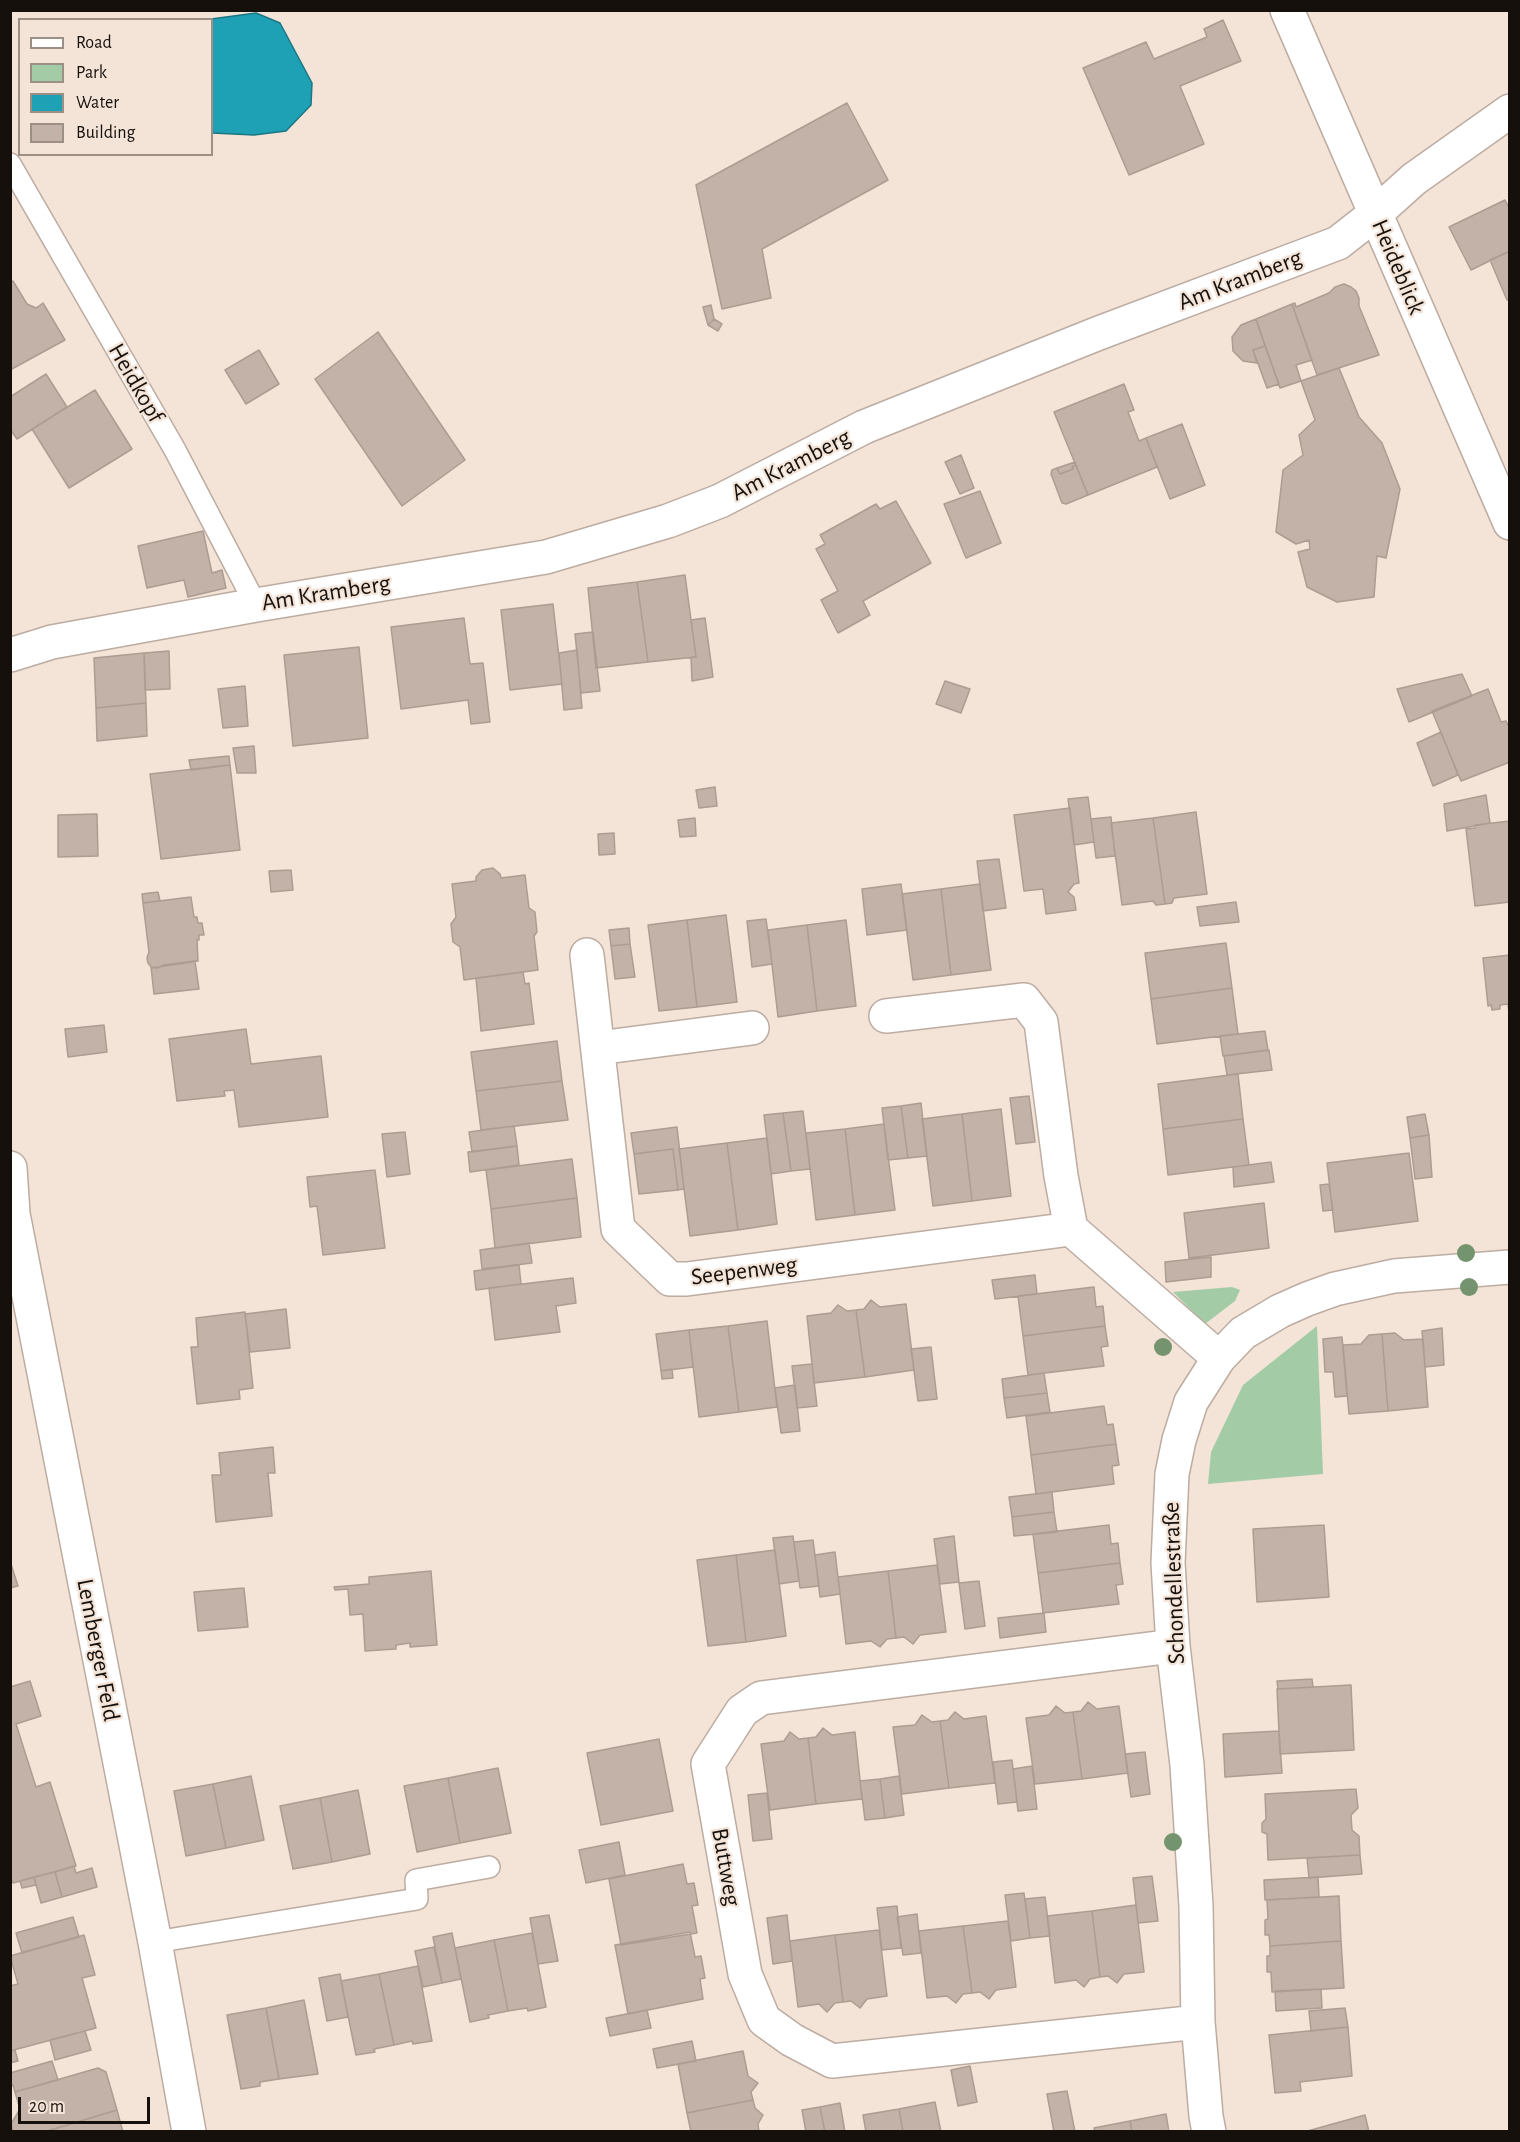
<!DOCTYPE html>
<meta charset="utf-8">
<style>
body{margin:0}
#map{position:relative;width:1520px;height:2142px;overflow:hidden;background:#f4e4d8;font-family:"Alegreya Sans",sans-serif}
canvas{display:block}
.frame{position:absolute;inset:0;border:12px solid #15100c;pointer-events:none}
.legend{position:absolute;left:18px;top:18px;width:195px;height:138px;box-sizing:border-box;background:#f4e4d8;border:2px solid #9b8f86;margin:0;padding:8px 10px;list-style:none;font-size:18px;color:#15100c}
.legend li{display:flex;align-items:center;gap:12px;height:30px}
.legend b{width:30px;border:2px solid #9b8f86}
.scale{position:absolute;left:18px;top:2097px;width:132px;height:27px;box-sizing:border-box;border:3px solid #15100c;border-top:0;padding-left:8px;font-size:18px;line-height:21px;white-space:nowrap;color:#15100c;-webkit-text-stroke:4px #f4e4d8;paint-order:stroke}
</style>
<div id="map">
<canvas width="1520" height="2142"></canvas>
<div class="frame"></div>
<ul class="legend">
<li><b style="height:8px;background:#fff"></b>Road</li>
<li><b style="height:16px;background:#a3cba5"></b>Park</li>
<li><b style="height:16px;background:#1fa1b5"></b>Water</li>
<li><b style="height:16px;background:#c2b2a7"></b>Building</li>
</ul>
<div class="scale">20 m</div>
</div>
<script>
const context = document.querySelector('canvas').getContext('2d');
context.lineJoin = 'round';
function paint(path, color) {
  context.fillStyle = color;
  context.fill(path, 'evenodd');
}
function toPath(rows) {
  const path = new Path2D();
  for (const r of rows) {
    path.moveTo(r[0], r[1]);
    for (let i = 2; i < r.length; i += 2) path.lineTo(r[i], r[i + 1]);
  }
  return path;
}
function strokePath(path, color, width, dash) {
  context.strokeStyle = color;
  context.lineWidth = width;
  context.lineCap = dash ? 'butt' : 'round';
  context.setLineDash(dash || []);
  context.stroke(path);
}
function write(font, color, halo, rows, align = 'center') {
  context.font = font + ' "Alegreya Sans",sans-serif';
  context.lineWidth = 4.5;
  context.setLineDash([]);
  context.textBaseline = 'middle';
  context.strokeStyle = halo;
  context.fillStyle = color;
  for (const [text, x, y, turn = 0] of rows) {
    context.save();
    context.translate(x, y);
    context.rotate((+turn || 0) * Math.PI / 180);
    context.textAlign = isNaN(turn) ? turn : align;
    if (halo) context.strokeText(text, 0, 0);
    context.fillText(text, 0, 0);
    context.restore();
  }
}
paint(toPath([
 [1232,1287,1240,1290,1235,1301,1205,1324,1173,1292],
 [1317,1326,1323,1474,1208,1484,1211,1452,1243,1385]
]), '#a3cba5');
const water = toPath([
 [256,13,280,23,312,83,311,105,286,131,254,135,212,133,211,19,256,13]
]);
paint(water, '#1fa1b5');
strokePath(water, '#1c7682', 1.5);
const building = toPath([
 [1223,20,1241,61,1180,86,1204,144,1129,175,1083,68,1146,42,1154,59,1207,37,1204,29,1223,20],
 [847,103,888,180,762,249,771,298,722,309,696,185,847,103],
 [1505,200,1510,210,1510,251,1471,270,1449,227,1505,200],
 [1510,251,1510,299,1507,300,1490,260,1510,251],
 [13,281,27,304,36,308,43,303,65,340,10,370,10,283,13,281],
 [1344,284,1351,287,1356,291,1359,298,1359,306,1379,355,1317,375,1292,304,1295,303,1296,307,1329,293,1335,287,1344,284],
 [1292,304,1312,360,1296,365,1301,381,1280,388,1256,319,1292,304],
 [711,305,714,319,708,325,703,307,711,305],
 [714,319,722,324,718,331,708,325,714,319],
 [1256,319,1265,346,1253,350,1257,363,1243,361,1233,351,1232,337,1241,325,1256,319],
 [378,332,465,460,402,506,315,379,378,332],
 [1265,346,1279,384,1267,388,1253,350,1265,346],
 [259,350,279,384,246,404,225,370,259,350],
 [1339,368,1359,417,1382,443,1400,489,1386,558,1377,556,1374,597,1337,602,1307,587,1298,552,1310,549,1309,540,1296,544,1276,532,1283,470,1303,455,1299,435,1315,420,1301,381,1339,368],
 [46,374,67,407,17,439,10,429,10,397,46,374],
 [1124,384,1134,410,1128,412,1139,441,1146,438,1157,467,1088,495,1054,412,1124,384],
 [95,390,132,449,69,488,32,429,95,390],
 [1182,424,1205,485,1170,499,1146,438,1182,424],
 [961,455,974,488,960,494,945,462,961,455],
 [1075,462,1076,465,1072,467,1073,469,1060,474,1057,468,1075,462],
 [1076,465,1088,495,1066,504,1062,503,1051,474,1052,470,1057,468,1060,474,1073,469,1072,467,1076,465],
 [980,491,1001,543,966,558,944,504,980,491],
 [896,501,931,563,863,601,870,615,838,633,821,600,838,591,816,549,825,544,820,535,876,504,880,509,896,501],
 [203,531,212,573,222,570,226,588,188,597,184,580,147,588,138,546,203,531],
 [685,575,696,657,648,662,637,582,685,575],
 [637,582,648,662,596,668,588,588,637,582],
 [553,604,562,684,510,690,501,610,553,604],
 [464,618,470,664,483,663,490,722,471,724,468,700,401,709,391,627,464,618],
 [705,618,713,677,692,681,691,657,696,657,691,620,705,618],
 [593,632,600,691,581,693,575,634,593,632],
 [359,647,368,738,293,746,284,655,359,647],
 [577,650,582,708,564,710,559,653,577,650],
 [169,651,170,689,145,690,144,653,169,651],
 [144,653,146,703,96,708,94,658,144,653],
 [1462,674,1472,696,1409,722,1397,689,1462,674],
 [945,681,970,689,961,713,936,704,945,681],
 [245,686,248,726,223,728,218,689,245,686],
 [1488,689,1501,722,1506,721,1510,729,1510,762,1461,781,1432,711,1488,689],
 [146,703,147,736,97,741,96,708,146,703],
 [1441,732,1458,775,1433,786,1417,743,1441,732],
 [254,746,256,773,237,773,233,748,254,746],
 [229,756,230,765,191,770,189,760,229,756],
 [230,765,240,850,161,859,150,774,230,765],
 [715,787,717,806,699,808,696,790,715,787],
 [1486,795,1490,823,1447,831,1444,804,1486,795],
 [1088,797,1094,842,1074,845,1068,799,1088,797],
 [1070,808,1079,883,1074,884,1068,892,1074,897,1076,910,1046,914,1043,889,1024,891,1014,815,1070,808],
 [1196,812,1207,894,1174,898,1172,903,1165,904,1153,818,1196,812],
 [97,814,98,856,58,857,58,815,97,814],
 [1111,817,1115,856,1096,858,1091,819,1111,817],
 [695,818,696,836,680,837,678,820,695,818],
 [1153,818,1165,904,1156,905,1153,901,1122,905,1111,823,1153,818],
 [1510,821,1510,902,1475,906,1466,829,1475,828,1475,825,1510,821],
 [614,833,615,854,599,855,598,834,614,833],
 [999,859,1006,908,983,911,977,861,999,859],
 [493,868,500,874,501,878,525,875,529,908,535,912,537,932,534,936,538,970,464,980,460,947,453,942,451,924,456,917,452,884,476,881,476,877,482,870,493,868],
 [291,870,293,890,271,892,269,871,291,870],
 [901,884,907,930,867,935,862,889,901,884],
 [980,884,991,970,951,975,941,889,980,884],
 [941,889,951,975,913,980,902,894,941,889],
 [158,892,160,901,143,903,142,894,158,892],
 [191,897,194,917,197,917,198,923,202,923,204,935,199,935,199,940,197,940,198,961,152,968,148,963,147,958,149,952,143,903,191,897],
 [1236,902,1239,922,1200,926,1197,907,1236,902],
 [726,915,737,1002,697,1007,687,920,726,915],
 [766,919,772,964,752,967,747,921,766,919],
 [687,920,697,1007,659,1011,648,925,687,920],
 [846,920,856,1006,817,1011,807,925,846,920],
 [807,925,817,1011,778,1017,768,930,807,925],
 [629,928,630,944,611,946,609,930,629,928],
 [1226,943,1232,988,1151,999,1145,953,1226,943],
 [630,944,635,977,615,979,611,946,630,944],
 [1510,955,1510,1023,1508,1004,1500,1005,1500,1009,1492,1010,1491,1005,1488,1006,1483,958,1510,955],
 [195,961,199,989,154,994,151,967,157,968,164,965,195,961],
 [523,972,525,984,529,983,534,1024,481,1031,476,978,523,972],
 [1232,988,1238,1034,1157,1044,1151,999,1232,988],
 [104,1025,107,1052,68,1057,65,1029,104,1025],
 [246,1029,251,1064,321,1056,328,1117,239,1127,234,1090,224,1091,225,1096,177,1101,169,1039,246,1029],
 [1265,1031,1268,1050,1223,1056,1220,1036,1265,1031],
 [557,1041,562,1081,476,1091,471,1052,557,1041],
 [1269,1050,1272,1070,1227,1075,1224,1056,1269,1050],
 [1238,1074,1243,1119,1163,1129,1158,1084,1238,1074],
 [562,1081,568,1120,481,1130,476,1091,562,1081],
 [1029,1096,1035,1142,1016,1144,1010,1098,1029,1096],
 [921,1103,927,1156,908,1158,901,1106,921,1103],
 [901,1106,908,1158,888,1160,882,1108,901,1106],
 [1001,1109,1011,1196,972,1201,962,1114,1001,1109],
 [803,1111,810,1169,791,1171,783,1113,803,1111],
 [783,1113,791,1171,771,1174,764,1115,783,1113],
 [962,1114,972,1201,933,1206,922,1119,962,1114],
 [1425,1114,1429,1135,1410,1138,1407,1117,1425,1114],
 [1243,1119,1249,1165,1168,1175,1163,1129,1243,1119],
 [884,1124,895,1210,855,1215,845,1129,884,1124],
 [514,1126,517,1146,472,1152,469,1132,514,1126],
 [677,1127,684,1189,678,1190,673,1149,634,1154,631,1133,677,1127],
 [845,1129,855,1215,816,1220,806,1133,845,1129],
 [405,1132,410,1174,387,1177,382,1134,405,1132],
 [1429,1135,1432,1177,1415,1179,1410,1138,1429,1135],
 [767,1138,777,1224,738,1230,727,1143,767,1138],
 [727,1143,738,1230,690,1236,679,1149,727,1143],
 [517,1146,519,1165,470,1172,468,1152,517,1146],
 [673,1149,678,1190,639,1194,634,1154,673,1149],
 [1409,1153,1418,1221,1335,1232,1327,1163,1409,1153],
 [572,1159,577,1198,491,1209,486,1170,572,1159],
 [1271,1162,1274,1182,1234,1187,1233,1167,1271,1162],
 [375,1170,385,1248,323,1255,317,1206,310,1207,307,1177,375,1170],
 [1329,1184,1333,1210,1323,1211,1320,1185,1329,1184],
 [577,1198,581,1237,495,1248,491,1209,577,1198],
 [1264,1203,1269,1248,1189,1258,1184,1213,1264,1203],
 [529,1243,532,1263,482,1269,480,1250,529,1243],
 [1211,1257,1211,1277,1166,1282,1165,1262,1211,1257],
 [519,1265,521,1284,476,1290,474,1271,519,1265],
 [1035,1275,1037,1294,995,1299,992,1280,1035,1275],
 [573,1278,576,1303,556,1306,560,1332,495,1340,489,1288,573,1278],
 [1094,1287,1096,1307,1103,1306,1105,1326,1023,1336,1018,1296,1094,1287],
 [871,1300,880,1307,906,1304,914,1370,865,1377,856,1310,864,1309,871,1300],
 [838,1305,847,1311,856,1310,865,1377,814,1383,807,1316,831,1313,838,1305],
 [286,1309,290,1348,250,1352,245,1314,286,1309],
 [245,1312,253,1388,239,1390,240,1399,197,1404,191,1347,198,1347,196,1318,245,1312],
 [767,1321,777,1407,739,1412,728,1326,767,1321],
 [728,1326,739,1412,699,1417,689,1330,728,1326],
 [1105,1326,1108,1346,1101,1347,1104,1366,1028,1375,1023,1336,1105,1326],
 [1442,1328,1444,1365,1425,1367,1422,1331,1442,1328],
 [689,1330,693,1367,661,1371,656,1334,689,1330],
 [1395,1333,1404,1340,1423,1339,1428,1407,1388,1411,1382,1334,1395,1333],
 [1382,1334,1388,1411,1349,1414,1343,1345,1361,1344,1369,1335,1382,1334],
 [1342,1337,1347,1396,1335,1397,1333,1372,1325,1372,1323,1339,1342,1337],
 [931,1347,937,1399,918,1401,911,1349,931,1347],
 [812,1364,817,1406,797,1408,792,1366,812,1364],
 [672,1369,673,1378,662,1379,661,1371,672,1369],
 [1044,1373,1047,1393,1004,1398,1002,1379,1044,1373],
 [795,1385,800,1431,781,1433,775,1388,795,1385],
 [1047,1393,1050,1412,1007,1418,1004,1398,1047,1393],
 [1104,1406,1107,1425,1113,1424,1116,1444,1031,1455,1026,1416,1104,1406],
 [1116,1444,1119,1465,1112,1466,1114,1484,1036,1494,1031,1455,1116,1444],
 [273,1447,275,1473,268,1473,272,1516,216,1522,212,1475,221,1475,219,1453,273,1447],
 [1052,1492,1054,1512,1012,1517,1009,1497,1052,1492],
 [1054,1512,1057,1532,1014,1536,1012,1517,1054,1512],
 [1109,1525,1111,1544,1118,1543,1120,1563,1038,1573,1033,1534,1109,1525],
 [1324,1525,1329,1597,1257,1602,1253,1529,1324,1525],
 [793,1536,799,1581,779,1584,773,1538,793,1536],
 [954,1536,959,1582,940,1584,934,1539,954,1536],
 [813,1540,819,1586,800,1588,794,1542,813,1540],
 [775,1550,786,1636,746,1642,736,1555,775,1550],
 [835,1552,840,1594,820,1597,815,1555,835,1552],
 [736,1555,746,1642,708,1646,697,1560,736,1555],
 [10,1561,18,1586,10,1588,10,1561],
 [1120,1563,1123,1584,1116,1585,1119,1604,1043,1613,1038,1573,1120,1563],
 [937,1565,946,1632,920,1635,913,1644,904,1637,896,1638,888,1571,937,1565],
 [431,1571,437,1645,410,1647,410,1643,396,1645,396,1649,365,1651,363,1614,350,1615,348,1589,335,1590,334,1587,369,1584,369,1577,431,1571],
 [888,1571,896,1638,887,1639,880,1647,871,1641,846,1644,838,1577,888,1571],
 [979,1581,985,1626,965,1629,959,1583,979,1581],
 [244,1588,248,1627,198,1631,194,1592,244,1588],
 [1044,1613,1046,1632,1000,1638,998,1618,1044,1613],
 [1312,1679,1313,1687,1278,1689,1277,1681,1312,1679],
 [30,1681,41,1716,16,1724,36,1787,50,1782,76,1866,13,1883,10,1876,10,1687,30,1681],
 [1351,1685,1354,1750,1280,1754,1277,1689,1351,1685],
 [1088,1702,1097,1709,1119,1706,1128,1773,1082,1779,1073,1712,1081,1711,1088,1702],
 [1056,1706,1065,1713,1073,1712,1082,1779,1035,1784,1026,1718,1049,1715,1056,1706],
 [955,1712,964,1719,986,1716,995,1783,949,1788,940,1721,948,1720,955,1712],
 [922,1715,932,1722,940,1721,949,1788,902,1794,893,1727,915,1725,922,1715],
 [823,1728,832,1735,855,1732,862,1799,816,1804,808,1738,816,1737,823,1728],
 [1279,1731,1282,1773,1225,1777,1223,1734,1279,1731],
 [790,1732,799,1739,808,1738,816,1804,770,1810,761,1744,784,1741,790,1732],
 [659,1739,673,1811,601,1825,587,1753,659,1739],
 [1145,1752,1150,1794,1131,1797,1125,1754,1145,1752],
 [1012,1760,1017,1802,998,1804,993,1762,1012,1760],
 [1032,1766,1037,1809,1018,1811,1013,1769,1032,1766],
 [498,1768,511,1833,460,1843,448,1778,498,1768],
 [251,1776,264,1840,226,1848,213,1784,251,1776],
 [899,1776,904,1815,885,1818,880,1779,899,1776],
 [448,1778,460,1843,417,1852,404,1786,448,1778],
 [880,1779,885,1818,865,1820,860,1781,880,1779],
 [213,1784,226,1848,186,1856,174,1791,213,1784],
 [1356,1789,1358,1808,1351,1815,1352,1830,1359,1836,1360,1855,1268,1860,1267,1834,1262,1832,1262,1823,1266,1819,1265,1794,1356,1789],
 [358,1790,370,1854,332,1862,320,1798,358,1790],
 [767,1793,772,1839,753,1841,748,1795,767,1793],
 [320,1798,332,1862,293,1869,280,1806,320,1798],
 [619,1842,625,1875,586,1883,579,1850,619,1842],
 [1360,1855,1362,1874,1309,1878,1307,1858,1360,1855],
 [683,1864,687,1884,694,1883,698,1905,692,1906,697,1933,621,1945,609,1879,683,1864],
 [74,1866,76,1873,92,1868,97,1887,62,1897,55,1872,74,1866],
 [55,1872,62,1897,41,1903,34,1877,55,1872],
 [1152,1876,1158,1921,1138,1923,1133,1878,1152,1876],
 [34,1877,36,1885,22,1888,20,1881,34,1877],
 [1318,1877,1319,1897,1265,1900,1264,1880,1318,1877],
 [1024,1893,1030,1938,1011,1941,1005,1895,1024,1893],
 [1339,1896,1341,1941,1270,1946,1269,1935,1265,1935,1265,1920,1268,1919,1267,1900,1339,1896],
 [1045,1897,1050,1936,1030,1938,1025,1899,1045,1897],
 [1136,1905,1144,1972,1124,1974,1117,1983,1108,1976,1100,1977,1092,1911,1136,1905],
 [897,1906,901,1948,882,1950,877,1908,897,1906],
 [1092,1911,1100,1977,1090,1979,1084,1987,1076,1980,1055,1983,1047,1916,1092,1911],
 [917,1914,921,1953,903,1955,897,1917,917,1914],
 [549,1915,558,1961,538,1964,530,1918,549,1915],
 [787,1915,792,1961,773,1964,767,1918,787,1915],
 [73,1917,79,1937,22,1953,16,1933,73,1917],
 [1008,1921,1016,1987,996,1990,989,1999,980,1992,972,1993,963,1926,1008,1921],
 [963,1926,972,1993,963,1994,956,2003,947,1996,927,1998,919,1931,963,1926],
 [879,1930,887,1996,867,1999,860,2008,851,2001,843,2002,835,1935,879,1930],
 [690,1932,695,1957,701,1956,705,1978,700,1979,703,1999,628,2014,615,1945,690,1932],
 [452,1933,461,1979,442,1983,433,1937,452,1933],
 [532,1933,546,2007,528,2011,527,2008,508,2011,494,1940,532,1933],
 [84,1935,95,1975,82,1978,96,2028,10,2051,10,1986,18,1984,10,1956,84,1935],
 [835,1935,843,2002,835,2003,827,2012,819,2004,798,2007,790,1941,835,1935],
 [494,1940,508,2011,488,2015,489,2018,470,2022,455,1948,494,1940],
 [1341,1941,1344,1988,1272,1992,1271,1972,1267,1972,1267,1956,1270,1956,1270,1946,1341,1941],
 [434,1947,442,1983,423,1987,415,1951,434,1947],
 [418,1966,432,2041,413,2044,412,2041,394,2045,379,1974,418,1966],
 [340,1974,348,2017,327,2021,319,1978,340,1974],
 [379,1974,394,2045,374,2049,375,2052,356,2055,341,1981,379,1974],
 [1321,1989,1322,2008,1276,2011,1275,1991,1321,1989],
 [304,2000,318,2074,279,2079,266,2008,304,2000],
 [266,2008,279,2079,260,2082,260,2086,241,2089,227,2015,266,2008],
 [1345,2008,1348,2027,1311,2031,1309,2011,1345,2008],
 [647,2010,651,2028,610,2036,606,2018,647,2010],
 [1348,2027,1352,2076,1300,2082,1301,2091,1275,2093,1269,2035,1348,2027],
 [85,2031,91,2050,55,2060,50,2040,85,2031],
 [692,2041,696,2061,657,2068,653,2049,692,2041],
 [15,2050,18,2061,10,2063,10,2051,15,2050],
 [743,2051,748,2076,758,2083,751,2092,753,2100,687,2113,678,2064,743,2051],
 [52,2061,58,2080,15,2092,13,2085,10,2086,10,2073,52,2061],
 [970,2066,977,2102,958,2106,951,2070,970,2066],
 [98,2068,106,2072,117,2110,44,2132,13,2132,11,2124,20,2109,15,2092,98,2068],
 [1067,2091,1075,2132,1054,2132,1047,2094,1067,2091],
 [753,2100,755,2108,763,2115,758,2124,759,2132,691,2132,687,2113,753,2100],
 [935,2102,941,2132,903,2132,899,2109,935,2102],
 [840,2103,845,2132,825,2132,820,2107,840,2103],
 [820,2107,825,2132,806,2132,802,2110,820,2107],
 [899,2109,903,2132,866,2132,863,2115,899,2109],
 [117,2110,123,2132,44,2132,117,2110],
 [1166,2114,1169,2132,1132,2132,1130,2121,1166,2114],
 [1365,2115,1369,2132,1304,2132,1365,2115],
 [1130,2121,1132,2132,1095,2132,1094,2128,1130,2121]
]);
paint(building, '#c2b2a7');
strokePath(building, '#ac9c91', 1.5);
const lane = toPath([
 [10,164,175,450,256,605],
 [155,1942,417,1899,416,1880,489,1867]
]);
const street = toPath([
 [1287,10,1510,523],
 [10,655,52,642,256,605,546,557,668,521,720,501,864,427,1099,333,1338,243,1375,214,1414,179,1510,111],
 [587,955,618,1229,670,1279,687,1279,1071,1229],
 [886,1016,1024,1000,1041,1022,1061,1176,1071,1229,1219,1358],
 [598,1048,752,1028],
 [10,1168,13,1214,155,1942,189,2132],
 [1173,1646,761,1698,742,1711,708,1764,745,1974,764,2020,792,2040,832,2061,1198,2022],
 [1209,2132,1206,2116,1198,2022,1196,1906,1187,1765,1173,1646,1168,1563,1172,1474,1179,1440,1191,1402,1219,1358,1243,1333,1280,1311,1307,1299,1335,1289,1394,1276,1510,1267]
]);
strokePath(lane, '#bcaca1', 24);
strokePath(street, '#bcaca1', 36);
strokePath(lane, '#fff', 21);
strokePath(street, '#fff', 33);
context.fillStyle = '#74936f';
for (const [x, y] of [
 [1466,1253],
 [1469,1287],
 [1163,1347],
 [1173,1842]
]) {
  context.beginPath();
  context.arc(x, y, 9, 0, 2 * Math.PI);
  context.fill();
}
write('24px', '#15100c', '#f4e4d8', [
 ["Heideblick",1398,267,67],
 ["Am Kramberg",1240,280,-21],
 ["Heidkopf",136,383,60],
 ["Am Kramberg",791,465,-27],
 ["Am Kramberg",326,593,-9],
 ["Seepenweg",744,1271,-7],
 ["Schondellestraße",1174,1583,-92],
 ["Lemberger Feld",98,1650,79],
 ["Buttweg",726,1867,80]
]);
</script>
